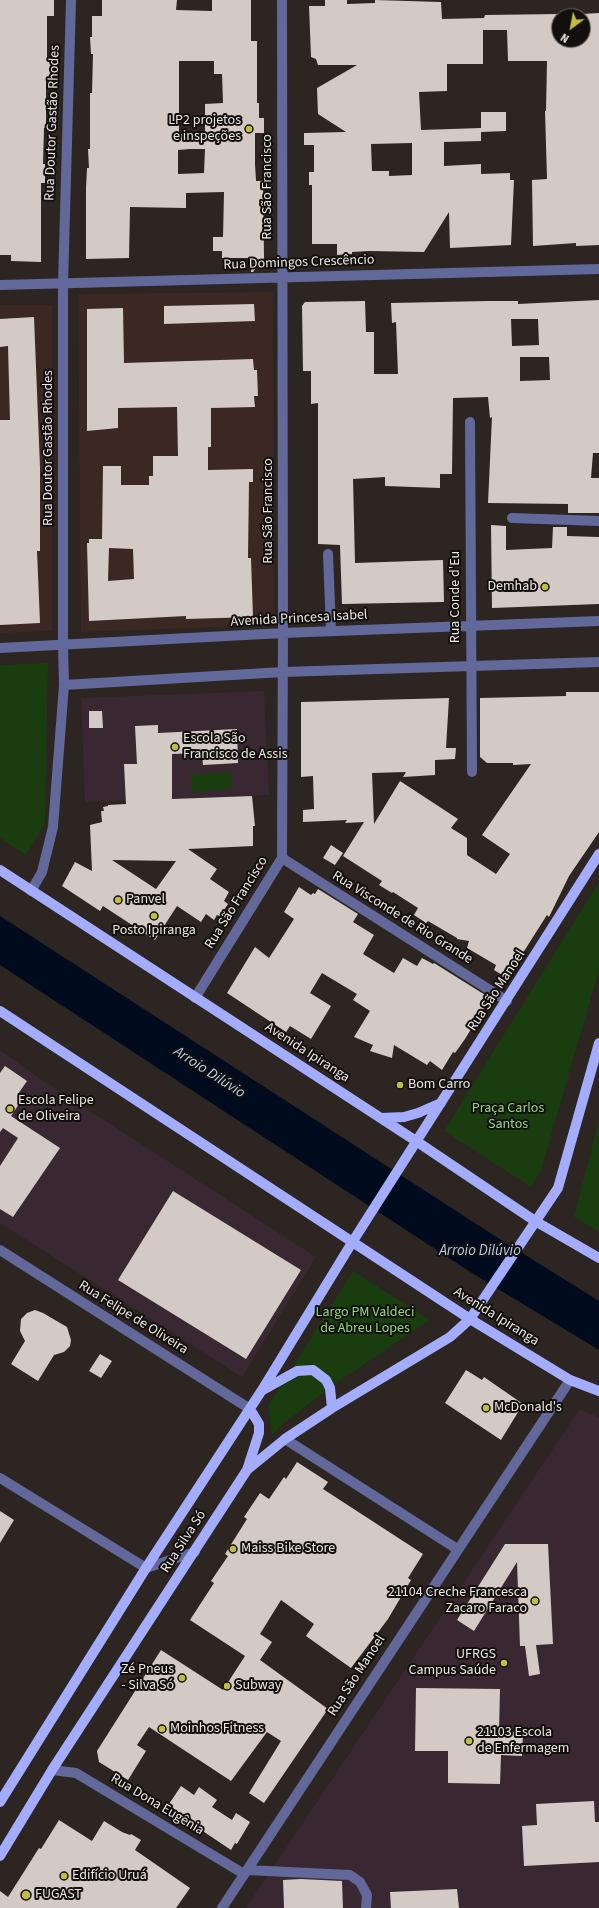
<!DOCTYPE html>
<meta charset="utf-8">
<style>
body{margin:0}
#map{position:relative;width:599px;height:1908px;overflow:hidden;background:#2c2521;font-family:"Source Sans 3",sans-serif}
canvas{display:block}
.north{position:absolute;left:551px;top:8px;width:40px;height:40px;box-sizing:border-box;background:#120f0d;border:1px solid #686563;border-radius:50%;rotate:212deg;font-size:11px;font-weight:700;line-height:16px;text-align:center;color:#eae6e3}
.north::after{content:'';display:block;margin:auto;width:14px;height:18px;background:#c0be40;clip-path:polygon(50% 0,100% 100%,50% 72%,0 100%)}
</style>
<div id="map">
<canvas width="599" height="1908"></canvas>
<div class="north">N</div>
</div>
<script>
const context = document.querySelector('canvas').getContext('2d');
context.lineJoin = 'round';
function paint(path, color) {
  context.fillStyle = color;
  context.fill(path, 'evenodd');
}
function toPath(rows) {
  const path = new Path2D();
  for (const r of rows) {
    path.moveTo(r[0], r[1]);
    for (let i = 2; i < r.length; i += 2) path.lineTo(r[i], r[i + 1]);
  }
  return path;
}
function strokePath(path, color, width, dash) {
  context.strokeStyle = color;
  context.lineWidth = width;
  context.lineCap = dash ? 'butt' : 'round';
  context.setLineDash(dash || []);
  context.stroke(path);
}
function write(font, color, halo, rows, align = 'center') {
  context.font = font + ' "Source Sans 3",sans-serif';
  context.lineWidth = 4;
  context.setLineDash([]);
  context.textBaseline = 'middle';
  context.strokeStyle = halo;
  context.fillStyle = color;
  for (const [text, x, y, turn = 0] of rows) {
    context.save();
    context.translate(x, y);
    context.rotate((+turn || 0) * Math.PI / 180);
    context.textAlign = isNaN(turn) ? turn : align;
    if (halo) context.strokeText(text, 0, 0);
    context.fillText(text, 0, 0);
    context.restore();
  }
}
paint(toPath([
 [273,292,274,625,81,632,78,294],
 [0,305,52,305,52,631,0,633]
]), '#3b2823');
paint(toPath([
 [264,691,269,795,85,802,81,698],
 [0,1050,39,1078,316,1257,242,1377,0,1223],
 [579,1410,599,1417,599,1908,246,1908]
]), '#392832');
paint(toPath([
 [48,663,45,823,26,855,0,838,0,665],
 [230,772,232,789,192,792,191,775],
 [599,882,599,970,541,1170,531,1187,444,1131],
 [599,1120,599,1232,574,1217],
 [353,1271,430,1320,329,1388,282,1425,272,1435,268,1406]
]), '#193d0f');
paint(toPath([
 [0,916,498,1238,599,1301,599,1350,475,1275,0,965]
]), '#000c1d');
paint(toPath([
 [0,0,54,0,54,16,47,16,47,59,54,59,53,80,46,80,46,128,44,128,43,164,45,164,45,183,41,183,41,262,11,261,11,255,0,255],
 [102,0,177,0,176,10,212,11,212,0,251,0,251,41,257,41,257,103,259,103,259,118,264,118,264,133,255,133,255,164,256,181,263,181,264,258,253,272,251,272,251,258,222,258,222,251,213,251,213,237,223,237,224,192,186,193,186,208,130,207,129,258,86,259,86,188,87,168,89,168,88,149,90,149,90,93,92,93,93,54,91,54,90,37,92,37,92,16,102,16],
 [179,61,214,61,214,74,222,74,223,103,205,104,205,134,179,134],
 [190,149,205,149,204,173,178,174,178,150],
 [325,0,347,0,347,4,375,3,375,0,441,2,442,19,484,18,485,15,559,14,559,40,583,40,583,14,599,13,599,245,576,246,576,243,533,246,532,180,547,179,545,111,546,111,547,61,508,61,507,30,483,30,483,64,447,64,447,91,419,92,421,130,481,128,481,112,506,112,506,131,481,132,481,129,481,141,444,142,444,166,481,164,481,174,510,173,510,180,514,180,511,245,450,248,449,212,424,252,369,251,352,252,352,254,337,255,337,244,312,244,312,185,309,185,309,172,314,172,314,145,304,145,304,133,346,132,318,114,317,88,357,65,318,65,316,59,311,57,309,6,325,6],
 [412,143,412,175,389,176,389,171,372,171,371,144],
 [599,300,599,453,593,453,591,478,599,478,599,513,568,513,568,504,488,503,492,417,490,418,488,397,453,398,452,474,440,474,440,488,385,486,385,477,353,479,355,563,443,560,444,602,342,604,340,545,318,544,318,403,311,404,311,371,303,371,302,306,305,302,365,301,366,332,374,332,374,374,398,374,396,322,392,323,391,303,488,301,518,301,518,304],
 [511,319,538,319,539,345,512,346],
 [520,357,549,357,550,380,520,381],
 [254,304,255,321,164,324,164,306],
 [123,308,124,363,253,359,254,370,257,370,258,396,254,396,255,407,211,408,211,447,208,447,208,470,253,469,253,482,249,482,248,558,251,558,253,617,186,619,186,616,89,621,87,543,89,543,89,539,102,539,103,466,121,466,121,485,149,485,149,476,153,476,153,456,178,456,177,407,118,408,118,428,87,431,87,309],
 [109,548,133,549,134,579,108,581],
 [34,317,40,467,40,551,37,551,40,623,0,625,0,420,10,420,8,346,0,347,0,319],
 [491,525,506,526,506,550,552,548,553,527,567,527,567,536,599,537,599,604,492,608],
 [566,692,599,692,599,832,569,876,549,917,547,915,507,978,494,970,496,965,467,948,469,941,457,939,457,938,428,921,426,923,414,915,418,908,393,892,392,893,379,885,382,881,343,856,364,822,345,823,347,820,303,822,303,810,314,809,313,776,301,777,301,702,449,698,446,748,456,748,455,759,435,760,435,775,403,777,406,772,372,773,374,824,400,781,458,819,451,828,467,838,467,855,496,874,510,854,482,835,531,764,513,765,513,763,487,763,480,757,480,698,566,696],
 [89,711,102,711,103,728,89,728],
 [158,725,158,733,237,729,238,763,203,765,202,753,172,754,172,799,252,796,255,826,253,826,253,846,188,849,217,869,210,879,229,892,224,901,228,904,220,916,217,915,214,920,206,914,201,922,177,906,155,940,103,906,100,911,62,886,75,862,92,871,90,825,102,822,101,811,104,811,103,807,108,806,108,805,126,804,124,764,137,764,135,726],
 [112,860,176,861,156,889],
 [331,845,343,853,335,865,323,858],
 [299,887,311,895,313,893,315,894,318,889,358,914,353,922,374,935,363,954,394,973,403,958,417,966,422,958,433,964,434,963,490,998,465,1039,455,1053,453,1052,442,1070,430,1061,427,1065,394,1045,392,1058,370,1051,373,1045,354,1037,370,1011,353,1000,357,994,322,973,310,993,331,1006,311,1039,290,1026,286,1032,227,993,255,947,269,958,294,919,284,912],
 [5,1066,27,1081,18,1094,23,1098,11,1116,60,1148,13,1217,0,1209,0,1166,18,1138,3,1128,0,1132,0,1073],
 [173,1191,301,1270,246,1359,118,1280],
 [35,1310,43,1313,67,1327,71,1340,70,1346,64,1352,54,1355,38,1381,11,1364,25,1341,20,1331,21,1319,27,1313],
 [100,1354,112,1361,101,1378,89,1371],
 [466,1370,482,1380,484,1377,523,1404,501,1440,445,1403],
 [297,1462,328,1482,323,1489,423,1554,408,1578,411,1580,388,1619,351,1668,306,1636,314,1624,281,1600,260,1634,272,1642,260,1660,328,1709,264,1803,249,1793,281,1741,267,1732,231,1781,149,1727,137,1745,146,1751,128,1780,99,1762,97,1751,161,1650,223,1690,245,1656,190,1620,214,1583,211,1581,228,1556,225,1554,247,1519,244,1517,260,1493,269,1499,284,1477,286,1479],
 [0,1511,14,1520,0,1543],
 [505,1544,548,1544,553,1644,536,1645,540,1674,529,1676,525,1646,520,1646,517,1562,474,1631,457,1620],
 [416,1688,500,1689,499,1732,523,1732,522,1756,501,1755,500,1784,448,1783,448,1751,415,1751],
 [181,1786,194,1795,199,1787,217,1800,212,1807,232,1820,236,1813,250,1822,237,1844,235,1843,231,1850,167,1807],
 [594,1801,595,1822,599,1822,599,1862,524,1866,522,1826,537,1825,536,1804],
 [59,1820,92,1841,104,1821,122,1832,130,1835,131,1834,141,1840,135,1850,190,1888,176,1908,0,1908,0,1891,8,1897,39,1848,41,1849],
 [301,1879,342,1881,343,1908,284,1908,283,1880],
 [457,1889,459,1908,391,1908,390,1892]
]), '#d3cac6');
strokePath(toPath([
 [0,285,599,269],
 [470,422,472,772],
 [512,518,599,521],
 [328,554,331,631],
 [0,648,283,633,599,621],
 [64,685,283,672,599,662],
 [282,858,507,1001],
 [31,891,42,872,53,827,64,685,63,645,63,284,71,0],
 [195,998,282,858,283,633,282,0],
 [0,1250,250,1409],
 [285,1439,457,1549],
 [0,1478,146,1568,195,1552],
 [52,1770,76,1773,244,1874],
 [247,1870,350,1875,360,1882,367,1895,366,1908],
 [222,1908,570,1380]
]), '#626899', 10);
strokePath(toPath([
 [0,870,416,1141,535,1221,599,1258],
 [0,1011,470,1319,570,1380,599,1391],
 [381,1118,404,1117,418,1113,441,1103],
 [263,1390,297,1371,313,1370,326,1380,330,1388,332,1408],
 [247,1470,259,1433,259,1424,250,1409],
 [0,1802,146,1568,262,1390,353,1241,599,854],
 [0,1856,52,1770,247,1470,285,1439,332,1408,450,1337,470,1319,558,1188,599,1043]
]), '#a3acfd', 10);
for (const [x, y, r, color] of [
 [249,129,4,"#c0be40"],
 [545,587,4,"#c0be40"],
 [175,747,4,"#c0be40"],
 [118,900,4,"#c0be40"],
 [154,916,4,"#c0be40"],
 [400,1085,4,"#c0be40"],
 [10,1109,4,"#c0be40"],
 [486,1408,4,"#c0be40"],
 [233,1549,4,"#c0be40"],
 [535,1601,4,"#c0be40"],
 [504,1663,4,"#c0be40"],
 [182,1678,4,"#c0be40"],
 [227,1686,4,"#c0be40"],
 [162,1729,4,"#c0be40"],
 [469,1741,4,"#c0be40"],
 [64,1876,4,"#c0be40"],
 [26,1895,5,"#c0be40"]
]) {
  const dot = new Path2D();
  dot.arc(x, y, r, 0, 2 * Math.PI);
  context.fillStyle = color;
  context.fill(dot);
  strokePath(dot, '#120f0d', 1.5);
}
write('14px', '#eae6e3', '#120f0d', [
 ["LP2 projetos",241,121,"right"],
 ["e inspeções",241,137,"right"],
 ["Demhab",537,587,"right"],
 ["Escola São",183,739],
 ["Francisco de Assis",183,755],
 ["Panvel",126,900],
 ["Posto Ipiranga",154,931,"center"],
 ["Bom Carro",408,1085],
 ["Escola Felipe",18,1101],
 ["de Oliveira",18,1117],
 ["McDonald's",494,1408],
 ["Maiss Bike Store",241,1549],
 ["21104 Creche Francesca",527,1593,"right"],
 ["Zacaro Faraco",527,1609,"right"],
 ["UFRGS",496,1655,"right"],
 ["Campus Saúde",496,1671,"right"],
 ["Zé Pneus",174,1670,"right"],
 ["- Silva Só",174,1686,"right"],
 ["Subway",235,1686],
 ["Moinhos Fitness",170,1729],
 ["21103 Escola",477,1733],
 ["de Enfermagem",477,1749],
 ["Edifício Uruá",72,1876],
 ["FUGAST",35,1895]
], 'left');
write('14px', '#eae6e3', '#120f0d', [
 ["Rua Doutor Gastão Rhodes",53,123,-88],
 ["Rua São Francisco",268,187,-90],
 ["Rua Domingos Crescêncio",299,263,-2],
 ["Rua Doutor Gastão Rhodes",49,448,-90],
 ["Rua São Francisco",269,511,-90],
 ["Rua Conde d'Eu",456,597,-90],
 ["Avenida Princesa Isabel",299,619,-3],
 ["Rua São Francisco",237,903,-58],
 ["Rua Visconde de Rio Grande",402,918,32],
 ["Rua São Manoel",497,991,-57],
 ["Avenida Ipiranga",307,1053,33],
 ["Avenida Ipiranga",496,1317,32],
 ["Rua Felipe de Oliveira",133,1318,32],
 ["Rua Silva Só",184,1542,-57],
 ["Rua São Manoel",357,1676,-57],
 ["Rua Dona Eugênia",157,1805,31]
]);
write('14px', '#8fd87e', '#120f0d', [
 ["Praça Carlos",508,1109],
 ["Santos",508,1125],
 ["Largo PM Valdeci",365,1313],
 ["de Abreu Lopes",365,1329]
]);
write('italic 15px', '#afceef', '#120f0d', [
 ["Arroio Dilúvio",209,1073,33],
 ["Arroio Dilúvio",480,1252]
]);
</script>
